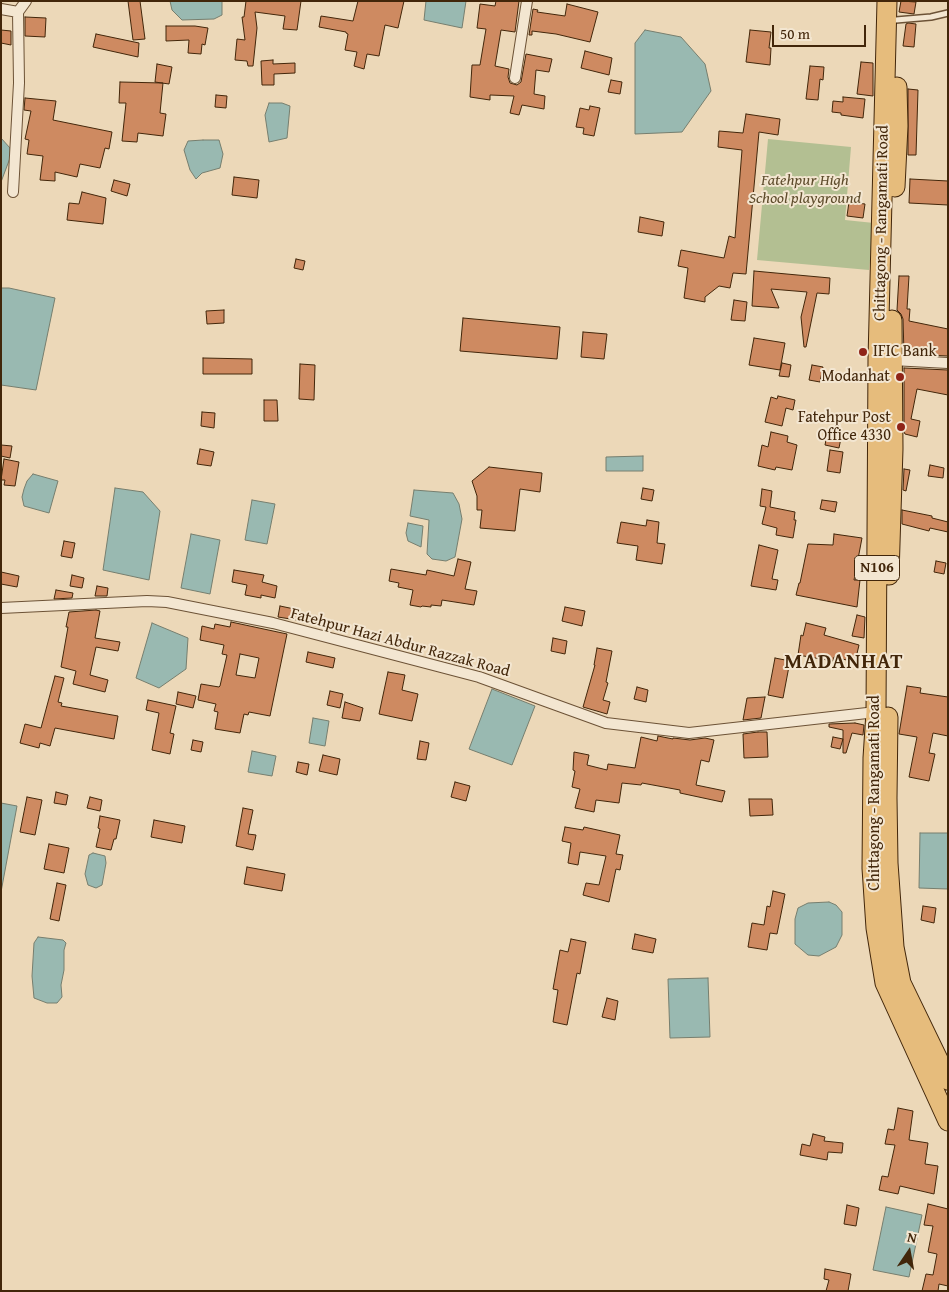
<!DOCTYPE html>
<style>
body{margin:0}
#map{position:relative;width:949px;height:1292px;overflow:hidden;background:#ecd8b8;font-family:"Gentium Book Plus",serif}
canvas{display:block}
.frame{position:absolute;inset:0;border:2px solid #42260a;pointer-events:none}
.north{position:absolute;left:884px;top:1227px;width:50px;height:50px;-webkit-text-stroke:4px #f3e6d1;paint-order:stroke;rotate:12deg;font-size:14px;font-weight:700;line-height:20px;text-align:center;color:#42260a}
.north::after{content:'';display:block;margin:auto;width:18px;height:22px;background:#42260a;clip-path:polygon(50% 0,100% 100%,50% 72%,0 100%)}
.scale{position:absolute;left:772px;top:25px;width:94px;height:22px;box-sizing:border-box;border:2px solid #42260a;border-top:0;padding-left:6px;font-size:15px;line-height:18px;white-space:nowrap;color:#42260a;-webkit-text-stroke:4px #f3e6d1;paint-order:stroke}
</style>
<div id="map">
<canvas width="949" height="1292"></canvas>
<div class="frame"></div>
<div class="north">N</div>
<div class="scale">50 m</div>
</div>
<script>
const context = document.querySelector('canvas').getContext('2d');
context.lineJoin = 'round';
function paint(path, color) {
  context.fillStyle = color;
  context.fill(path, 'evenodd');
}
function toPath(rows) {
  const path = new Path2D();
  for (const r of rows) {
    path.moveTo(r[0], r[1]);
    for (let i = 2; i < r.length; i += 2) path.lineTo(r[i], r[i + 1]);
  }
  return path;
}
function strokePath(path, color, width, dash) {
  context.strokeStyle = color;
  context.lineWidth = width;
  context.lineCap = dash ? 'butt' : 'round';
  context.setLineDash(dash || []);
  context.stroke(path);
}
function write(font, color, halo, rows, align = 'center') {
  context.font = font + ' "Gentium Book Plus",serif';
  context.lineWidth = 4;
  context.setLineDash([]);
  context.textBaseline = 'middle';
  context.strokeStyle = halo;
  context.fillStyle = color;
  for (const [text, x, y, turn = 0] of rows) {
    context.save();
    context.translate(x, y);
    context.rotate((+turn || 0) * Math.PI / 180);
    context.textAlign = isNaN(turn) ? turn : align;
    if (halo) context.strokeText(text, 0, 0);
    context.fillText(text, 0, 0);
    context.restore();
  }
}
paint(toPath([
 [768,139,851,147,845,220,874,223,869,270,757,260]
]), '#b3bf92');
const water = toPath([
 [170,1,222,1,222,15,214,19,182,20,172,10,170,1],
 [426,1,466,1,462,28,424,20,426,1],
 [645,30,681,37,705,64,711,91,682,132,635,134,635,43,645,30],
 [269,103,282,103,290,106,287,138,269,142,265,115,269,103],
 [1,138,10,148,10,158,1,182,1,138],
 [203,140,219,140,223,154,220,168,202,173,196,179,190,170,184,150,188,141,203,140],
 [1,288,9,288,55,298,36,390,1,385,1,288],
 [643,456,643,471,606,471,606,457,643,456],
 [33,474,58,481,49,513,24,506,22,497,24,489,27,481,33,474],
 [115,488,143,492,160,511,149,580,103,570,115,488],
 [414,490,453,493,459,504,462,519,455,557,446,561,432,559,427,554,429,520,410,516,414,490],
 [252,500,275,504,267,544,245,540,252,500],
 [408,523,423,526,421,547,408,541,406,533,408,523],
 [191,534,220,540,210,594,181,588,191,534],
 [152,623,188,638,186,669,159,688,136,678,152,623],
 [492,689,535,706,512,765,469,749,492,689],
 [313,718,329,721,325,746,309,743,313,718],
 [252,751,276,756,272,776,248,772,252,751],
 [1,803,17,806,1,892,1,803],
 [920,833,948,833,948,889,919,888,920,833],
 [93,853,105,856,106,863,102,885,96,888,88,885,85,874,89,855,93,853],
 [829,902,836,905,842,912,842,935,836,947,819,956,808,955,795,944,795,919,798,908,808,903,829,902],
 [38,937,63,940,66,943,64,950,64,970,61,985,62,997,57,1003,47,1003,34,998,32,976,34,943,38,937],
 [708,978,710,1037,670,1038,668,979,708,978],
 [886,1207,922,1215,909,1277,873,1270,886,1207]
]);
paint(water, '#99b9b1');
strokePath(water, '#767e6e', 1);
const building = toPath([
 [128,1,140,1,145,39,133,40,128,1],
 [246,1,301,1,297,30,283,29,285,16,255,12,257,28,253,66,248,66,247,61,235,60,237,39,245,40,242,17,244,17,246,1],
 [358,1,404,1,398,28,385,25,379,56,367,54,364,69,354,66,357,52,345,50,348,34,346,33,346,32,319,27,321,16,353,21,358,1],
 [496,1,519,1,515,32,501,30,495,66,509,69,508,77,510,83,517,85,521,82,526,54,552,59,549,72,536,70,534,94,545,96,544,109,522,105,519,115,510,113,514,96,490,95,490,100,470,97,472,65,480,65,486,29,477,28,480,4,495,6,496,1],
 [901,1,916,2,914,14,899,12,901,1],
 [567,4,598,12,590,42,556,34,532,31,532,35,529,35,533,9,538,10,537,12,565,16,567,4],
 [25,17,46,18,45,37,25,36,25,17],
 [908,23,916,24,914,47,903,46,906,24,908,23],
 [166,26,195,26,208,28,205,45,202,44,201,54,188,53,189,40,166,41,166,26],
 [1,30,11,31,11,45,1,43,1,30],
 [750,30,771,32,769,48,771,48,770,65,746,62,750,30],
 [96,34,139,43,138,57,93,47,96,34],
 [585,51,612,58,609,75,581,68,585,51],
 [273,60,273,64,295,63,295,73,274,74,274,85,262,85,261,61,273,60],
 [861,62,873,63,873,96,857,94,861,62],
 [157,64,172,67,169,84,155,82,157,64],
 [810,66,824,67,823,80,820,79,818,100,806,99,810,66],
 [611,80,622,82,620,94,608,92,611,80],
 [120,82,163,83,160,113,166,114,163,136,138,133,137,142,122,141,126,103,119,103,120,82],
 [908,89,918,90,916,155,908,155,908,89],
 [216,95,227,96,226,108,215,107,216,95],
 [843,97,865,99,863,118,841,115,841,113,832,112,833,101,843,102,843,97],
 [25,98,56,101,53,120,112,132,109,149,105,148,100,168,80,164,77,177,55,172,55,181,40,180,43,156,27,154,29,140,25,139,31,111,24,110,25,98],
 [590,106,600,108,594,136,583,134,584,128,576,127,580,108,589,110,590,106],
 [746,114,780,119,778,135,759,132,746,274,733,273,730,288,719,286,705,297,705,302,684,298,688,268,678,266,681,250,724,258,729,236,735,238,742,150,718,147,719,131,743,133,746,114],
 [234,177,259,180,257,198,232,195,234,177],
 [910,179,948,181,948,205,909,203,910,179],
 [114,180,130,184,127,196,111,191,114,180],
 [82,192,106,198,103,224,67,220,69,203,79,204,82,192],
 [849,202,865,204,863,218,847,216,849,202],
 [640,217,664,222,662,236,638,232,640,217],
 [296,259,305,261,303,270,294,268,296,259],
 [754,271,830,278,829,294,817,293,806,347,804,347,801,317,807,292,771,289,779,308,752,306,754,271],
 [899,276,909,276,907,309,910,309,909,321,948,329,948,356,904,354,903,319,901,314,897,310,899,276],
 [734,300,747,302,745,321,731,320,734,300],
 [224,310,224,323,207,324,206,311,224,310],
 [463,318,560,327,557,359,460,351,463,318],
 [583,332,607,334,604,359,581,357,583,332],
 [754,338,785,343,780,370,749,365,754,338],
 [203,358,252,359,252,374,203,374,203,358],
 [782,363,791,365,789,377,779,376,782,363],
 [300,364,315,365,314,400,299,399,300,364],
 [812,365,823,367,820,382,809,380,812,365],
 [904,368,948,370,948,395,917,389,911,419,920,421,917,437,905,434,904,432,904,368],
 [778,396,795,400,793,410,786,408,782,426,765,422,771,397,777,399,778,396],
 [264,400,277,400,278,421,264,421,264,400],
 [202,412,215,413,214,428,201,426,202,412],
 [771,432,788,436,787,442,797,445,792,470,776,467,775,470,758,466,762,445,768,447,771,432],
 [827,435,841,438,839,448,825,445,827,435],
 [1,445,12,446,10,458,1,456,1,445],
 [200,449,214,452,211,466,197,464,200,449],
 [830,450,843,452,840,473,827,471,830,450],
 [4,459,19,462,15,486,4,485,5,480,1,480,4,459],
 [930,465,944,468,943,478,928,476,930,465],
 [489,467,542,473,540,492,520,489,515,531,480,528,482,510,477,510,477,496,472,481,489,467],
 [904,469,910,470,906,491,903,490,904,469],
 [643,488,654,490,652,501,641,499,643,488],
 [762,489,772,491,770,507,795,512,794,520,796,520,793,538,776,535,777,528,762,524,766,507,760,506,762,489],
 [822,500,837,502,835,512,820,509,822,500],
 [902,510,932,516,932,518,948,522,948,532,930,528,929,531,902,524,902,510],
 [647,520,659,522,657,543,665,544,662,564,636,560,638,546,617,543,621,522,646,526,647,520],
 [834,534,862,538,854,580,860,580,857,607,796,595,799,583,800,583,808,544,833,545,834,534],
 [64,541,75,543,72,558,61,556,64,541],
 [759,545,778,550,772,579,778,580,776,590,751,586,759,545],
 [458,559,471,562,465,589,477,591,474,605,442,600,441,606,431,605,431,607,422,606,421,607,410,605,413,590,398,587,399,583,389,581,391,569,426,575,427,570,454,576,458,559],
 [936,561,946,563,944,574,934,572,936,561],
 [234,570,264,575,262,582,277,586,275,598,261,595,261,598,245,595,247,585,232,582,234,570],
 [1,572,19,576,17,587,1,584,1,572],
 [72,575,84,578,82,588,70,586,72,575],
 [97,586,108,588,107,596,95,596,97,586],
 [56,590,73,593,72,598,54,599,56,590],
 [280,606,299,610,297,620,278,617,280,606],
 [565,607,585,611,582,626,562,621,565,607],
 [96,610,100,611,95,638,120,642,118,651,96,647,90,675,108,680,105,692,73,684,76,671,61,667,68,627,66,627,69,612,96,610],
 [857,615,865,617,864,638,852,636,857,615],
 [231,622,287,634,270,716,249,712,248,715,244,714,240,733,215,729,218,712,214,711,216,704,198,700,201,684,219,687,220,686,227,655,222,654,224,645,200,640,202,626,214,629,215,624,230,627,231,622],
 [240,654,259,658,255,678,236,675,240,654],
 [806,623,826,628,824,635,859,645,855,662,834,657,833,661,798,655,801,635,803,636,806,623],
 [553,638,567,641,565,654,551,651,553,638],
 [597,648,612,651,606,682,608,683,603,700,610,702,607,714,583,707,595,665,594,665,597,648],
 [308,652,335,658,333,668,306,662,308,652],
 [775,658,790,661,783,698,768,695,775,658],
 [388,672,405,675,402,690,418,694,412,721,379,714,388,672],
 [55,676,64,678,58,702,62,703,61,706,118,716,114,739,55,728,50,746,40,743,39,748,20,743,25,724,41,728,55,676],
 [907,686,921,688,920,693,948,697,948,736,933,733,929,753,935,754,929,781,909,777,917,737,899,734,907,686],
 [637,687,648,690,646,702,634,699,637,687],
 [330,691,343,694,340,708,327,705,330,691],
 [178,692,196,696,193,708,176,704,178,692],
 [765,697,761,718,743,720,747,698,765,697],
 [148,700,176,706,170,733,174,734,170,754,152,750,159,713,146,710,148,700],
 [345,702,363,708,360,721,342,718,345,702],
 [855,723,864,725,863,735,852,733,846,753,843,753,843,730,829,727,829,724,855,723],
 [758,732,767,732,768,757,744,758,743,734,758,732],
 [658,736,673,739,673,738,690,740,705,738,714,740,709,762,701,760,696,785,725,791,722,802,680,793,680,790,642,783,641,785,622,783,619,803,596,800,594,812,575,808,580,789,572,787,575,771,573,770,574,752,589,755,587,765,607,770,608,764,635,768,641,737,657,741,658,736],
 [833,737,843,739,840,749,831,747,833,737],
 [193,740,203,742,201,752,191,750,193,740],
 [420,741,429,743,426,760,417,759,420,741],
 [323,755,340,759,337,775,319,771,323,755],
 [298,762,309,764,307,775,296,772,298,762],
 [455,782,470,786,466,801,451,797,455,782],
 [56,792,68,795,66,805,54,803,56,792],
 [27,797,42,800,35,835,20,832,27,797],
 [90,797,102,800,100,811,87,808,90,797],
 [749,799,772,799,773,815,750,816,749,799],
 [243,808,253,810,248,834,256,835,253,850,236,846,243,808],
 [100,816,120,820,116,839,114,839,111,850,96,847,100,829,98,828,100,816],
 [154,820,185,826,182,843,151,837,154,820],
 [565,827,583,830,584,827,620,835,616,854,623,855,620,870,616,869,609,902,583,895,586,883,599,885,606,856,580,852,578,865,568,863,571,843,562,841,565,827],
 [49,844,69,848,64,873,44,869,49,844],
 [247,867,285,874,282,891,244,884,247,867],
 [57,883,66,885,59,921,50,919,57,883],
 [773,891,785,894,777,934,770,933,767,950,748,947,752,923,764,925,767,906,770,907,773,891],
 [923,906,936,908,934,923,921,920,923,906],
 [635,934,656,939,653,953,632,949,635,934],
 [571,939,586,942,580,974,577,973,567,1025,553,1022,558,990,553,989,560,950,568,952,571,939],
 [607,998,618,1001,615,1020,602,1017,607,998],
 [898,1108,913,1111,909,1140,928,1143,925,1164,938,1166,934,1194,900,1186,898,1194,879,1190,882,1176,888,1177,895,1145,885,1144,888,1129,894,1130,898,1108],
 [813,1134,825,1137,824,1141,843,1143,842,1153,828,1152,827,1160,800,1155,802,1144,810,1146,813,1134],
 [928,1204,948,1209,948,1286,939,1284,938,1291,922,1291,926,1274,933,1275,937,1254,928,1252,933,1226,924,1225,928,1204],
 [847,1205,859,1208,856,1226,844,1224,847,1205],
 [825,1269,851,1274,848,1291,826,1291,829,1280,824,1279,825,1269]
]);
paint(building, '#ce8a61');
strokePath(building, '#42260a', 1);
const lane = toPath([
 [896,20,931,17,948,13]
]);
const street = toPath([
 [1,9,18,12,19,83,13,192],
 [18,12,26,1],
 [515,78,527,1],
 [892,360,948,363],
 [1,608,147,601,167,602,273,623,479,677,606,723,689,733,876,712]
]);
const highway = toPath([
 [887,1,878,359,876,712,873,758,872,868,876,928,885,983,948,1121],
 [895,187,898,126,897,87],
 [889,575,893,449,892,320],
 [888,717,887,798,888,863,894,947,901,983,948,1080]
]);
strokePath(lane, '#6c5236', 8);
strokePath(street, '#6c5236', 12);
strokePath(highway, '#42260a', 21);
strokePath(lane, '#f3e6d1', 5);
strokePath(street, '#f3e6d1', 10);
strokePath(highway, '#e6bc7c', 19);
for (const [x, y, r, color] of [
 [863,352,5,"#8f2418"],
 [900,377,5,"#8f2418"],
 [901,427,5,"#8f2418"]
]) {
  const dot = new Path2D();
  dot.arc(x, y, r, 0, 2 * Math.PI);
  context.fillStyle = color;
  context.fill(dot);
  strokePath(dot, '#f3e6d1', 2);
}
for (const [x, y, w] of [
 [877,568,45]
]) {
  const box = new Path2D();
  box.roundRect(x - w / 2, y - 12.5, w, 25, 4);
  context.fillStyle = '#f3e6d1';
  context.fill(box);
  strokePath(box, '#42260a', 1);
}
write('bold 15px', '#42260a', null, [
 ["N106",877,568]
]);
write('italic 16px', '#5e4c2c', '#f3e6d1', [
 ["Fatehpur High",805,181],
 ["School playground",805,199]
]);
write('16px', '#42260a', '#f3e6d1', [
 ["Chittagong - Rangamati Road",882,223,-89],
 ["Fatehpur Hazi Abdur Razzak Road",400,643,15],
 ["Chittagong - Rangamati Road",875,793,-90]
]);
write('16px', '#42260a', '#f3e6d1', [
 ["IFIC Bank",873,352,"left"],
 ["Modanhat",890,377],
 ["Fatehpur Post",891,418],
 ["Office 4330",891,436]
], 'right');
context.letterSpacing = '1px';
write('bold 21px', '#42260a', '#f3e6d1', [
 ["MADANHAT",844,663]
]);
context.letterSpacing = '0px';
</script>
